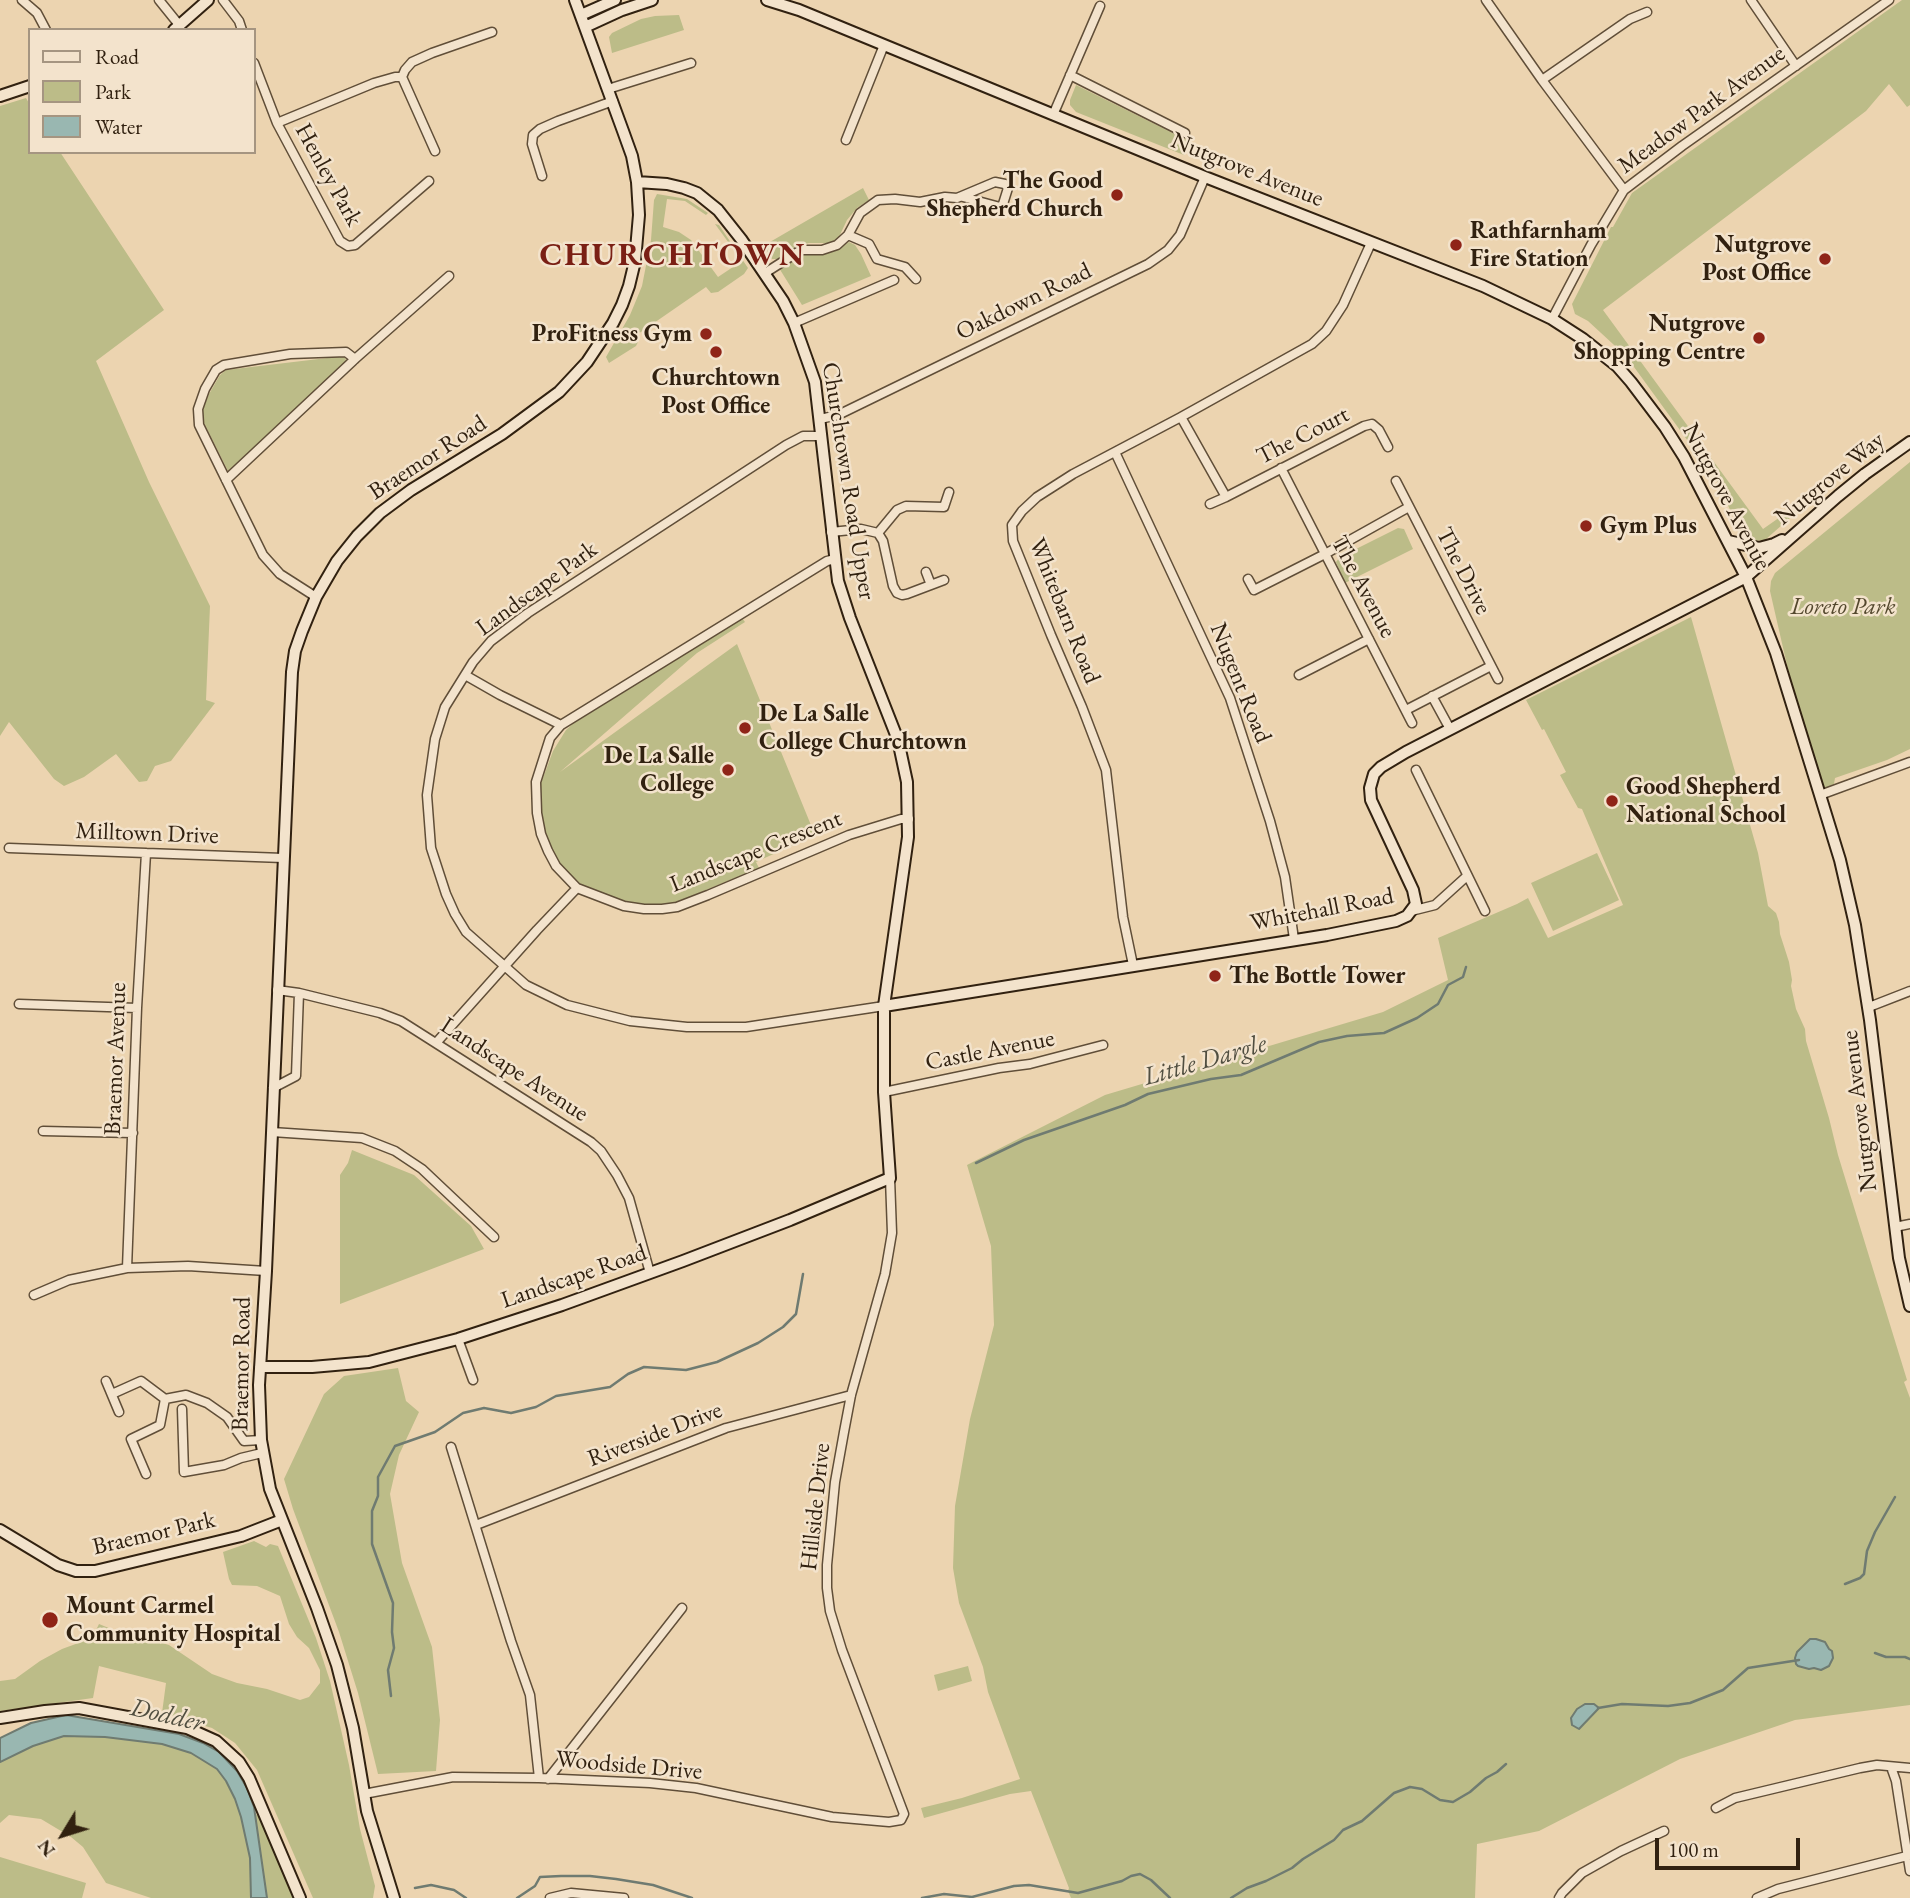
<!DOCTYPE html>
<style>
body{margin:0}
#map{position:relative;width:1910px;height:1898px;overflow:hidden;background:#ecd4b0;font-family:"EB Garamond",serif}
canvas{display:block}
.legend{position:absolute;left:28px;top:28px;width:228px;height:126px;box-sizing:border-box;background:#f3e3cc;border:2px solid #a59581;margin:0;padding:9px 12px;list-style:none;font-size:21px;color:#312110}
.legend li{display:flex;align-items:center;gap:14px;height:35px}
.legend b{width:35px;border:2px solid #a59581}
.north{position:absolute;left:28px;top:1800px;width:70px;height:70px;-webkit-text-stroke:5px #f3e3cc;paint-order:stroke;rotate:232deg;font-size:19px;font-weight:700;line-height:28px;text-align:center;color:#312110}
.north::after{content:'';display:block;margin:auto;width:24px;height:32px;background:#312110;clip-path:polygon(50% 0,100% 100%,50% 72%,0 100%)}
.scale{position:absolute;left:1655px;top:1838px;width:145px;height:32px;box-sizing:border-box;border:4px solid #312110;border-top:0;padding-left:9px;font-size:21px;line-height:24px;white-space:nowrap;color:#312110;-webkit-text-stroke:5px #f3e3cc;paint-order:stroke}
</style>
<div id="map">
<canvas width="1910" height="1898"></canvas>
<ul class="legend">
<li><b style="height:9px;background:#f3e3cc"></b>Road</li>
<li><b style="height:19px;background:#bcbc88"></b>Park</li>
<li><b style="height:19px;background:#99b7b1"></b>Water</li>
</ul>
<div class="north">N</div>
<div class="scale">100 m</div>
</div>
<script>
const context = document.querySelector('canvas').getContext('2d');
context.lineJoin = 'round';
function paint(path, color) {
  context.fillStyle = color;
  context.fill(path, 'evenodd');
}
function toPath(rows) {
  const path = new Path2D();
  for (const r of rows) {
    path.moveTo(r[0], r[1]);
    for (let i = 2; i < r.length; i += 2) path.lineTo(r[i], r[i + 1]);
  }
  return path;
}
function strokePath(path, color, width, dash) {
  context.strokeStyle = color;
  context.lineWidth = width;
  context.lineCap = dash ? 'butt' : 'round';
  context.setLineDash(dash || []);
  context.stroke(path);
}
function write(font, color, halo, rows, align = 'center') {
  context.font = font + ' "EB Garamond",serif';
  context.lineWidth = 5;
  context.setLineDash([]);
  context.textBaseline = 'middle';
  context.strokeStyle = halo;
  context.fillStyle = color;
  for (const [text, x, y, turn = 0] of rows) {
    context.save();
    context.translate(x, y);
    context.rotate((+turn || 0) * Math.PI / 180);
    context.textAlign = isNaN(turn) ? turn : align;
    if (halo) context.strokeText(text, 0, 0);
    context.fillText(text, 0, 0);
    context.restore();
  }
}
paint(toPath([
 [1902,0,1910,0,1910,105,1907,107,1889,84,1866,111,1603,310,1763,529,1833,480,1765,540,1753,541,1741,534,1717,481,1626,356,1588,321,1575,314,1572,304,1611,227,1613,227,1632,193],
 [679,15,684,30,612,53,609,37,612,33,641,19,655,16],
 [1076,85,1189,141,1184,155,1076,112,1070,105,1070,100],
 [26,98,30,105,30,152,60,152,164,310,96,361,149,482,210,606,206,700,215,703,171,761,155,766,147,781,139,782,116,754,84,777,64,786,54,779,9,722,0,736,0,106],
 [863,188,869,200,857,208,847,220,838,239,829,243,809,243,801,245,777,259,772,259,769,255,763,246],
 [657,194,687,199,708,213,706,215,685,201,667,199,663,227,679,232,691,240,718,277,742,261,715,224,719,225,748,268,744,274,718,292,711,293,706,287,638,334,638,342,636,346,609,363,606,357,630,315,642,286,651,240,654,200],
 [849,242,855,245,861,254,871,276,802,305,779,268,799,256,809,253,825,253,837,250],
 [344,356,347,362,228,471,203,421,202,412,209,394,220,375,226,370],
 [1910,462,1910,749,1887,760,1835,778,1834,784,1825,788,1815,787,1770,591,1771,581,1775,573],
 [1398,528,1404,529,1413,549,1345,583,1336,562,1340,557],
 [1691,617,1758,853,1768,906,1776,913,1779,922,1780,934,1789,962,1792,980,1791,986,1796,1009,1805,1029,1806,1041,1829,1118,1838,1155,1907,1380,1904,1382,1910,1398,1910,1705,1795,1720,1680,1759,1539,1831,1477,1844,1475,1898,1071,1898,1068,1891,1069,1888,1031,1791,1010,1794,924,1818,921,1808,962,1798,1020,1779,988,1692,983,1667,959,1603,953,1568,955,1506,970,1419,994,1325,991,1246,967,1165,1105,1095,1383,1012,1448,980,1438,938,1517,904,1528,898,1548,938,1623,905,1582,809,1578,808,1560,775,1566,772,1544,729,1542,730,1526,700],
 [742,618,745,622,697,653,560,772,737,644,815,835,756,862,759,868,672,904,653,906,631,904,596,892,579,883,558,863,551,850,543,827,540,786,553,751,566,730,579,718],
 [1597,853,1619,900,1553,931,1531,883],
 [352,1150,414,1175,471,1226,484,1249,340,1304,340,1175,348,1163],
 [398,1368,406,1401,419,1412,399,1455,390,1494,402,1563,432,1647,440,1720,436,1771,378,1774,358,1693,339,1632,293,1509,284,1479,324,1394,344,1376],
 [254,1541,266,1547,270,1544,278,1546,316,1638,330,1681,349,1765,360,1829,375,1886,373,1898,313,1898,257,1770,235,1743,212,1728,162,1713,166,1683,99,1666,93,1698,0,1711,0,1681,15,1679,40,1661,62,1649,92,1638,99,1624,121,1633,135,1629,149,1639,169,1645,212,1674,237,1683,267,1689,300,1700,309,1697,320,1683,320,1670,309,1648,297,1637,289,1624,280,1596,257,1586,232,1585,229,1579,223,1552],
 [968,1666,972,1681,938,1691,934,1675],
 [64,1736,105,1737,162,1744,191,1753,217,1769,226,1781,235,1799,241,1816,255,1814,259,1816,293,1898,151,1898,106,1883,83,1847,71,1837,41,1819,9,1815,0,1823,0,1762,33,1746],
 [0,1857,86,1883,82,1898,0,1898]
]), '#bcbc88');
const water = toPath([
 [1810,1639,1816,1639,1825,1642,1829,1649,1832,1651,1833,1658,1829,1666,1821,1670,1814,1668,1809,1669,1798,1666,1796,1664,1795,1658,1797,1652,1810,1639],
 [1585,1704,1594,1704,1599,1708,1579,1729,1572,1725,1571,1718,1577,1709,1585,1704],
 [66,1715,179,1734,203,1743,219,1752,237,1771,247,1788,254,1807,267,1898,251,1898,250,1858,241,1817,235,1799,226,1781,217,1769,191,1753,162,1744,105,1737,64,1736,33,1746,0,1762,0,1738,31,1723,66,1715]
]);
paint(water, '#99b7b1');
strokePath(water, '#6f7b71', 2);
strokePath(toPath([
 [976,1163,1024,1140,1125,1105,1148,1094,1211,1079,1241,1075,1319,1042,1347,1036,1384,1033,1417,1018,1438,1004,1448,985,1463,977,1466,967],
 [1845,1584,1860,1578,1864,1574,1867,1551,1875,1532,1895,1497],
 [1875,1653,1886,1657,1905,1657,1910,1659],
 [391,1696,388,1670,394,1648,392,1632,393,1603,372,1544,372,1511,378,1496,378,1477,395,1446,435,1432,463,1413,484,1408,511,1413,536,1407,556,1396,610,1387,628,1374,644,1367,686,1370,717,1362,758,1343,783,1327,796,1314,803,1274],
 [1598,1708,1622,1704,1668,1706,1690,1703,1723,1690,1748,1668,1799,1660],
 [415,1888,431,1885,454,1890,466,1898],
 [517,1898,535,1886,540,1877,561,1876,590,1876,616,1879,653,1885,692,1898],
 [922,1898,944,1894,972,1897,1014,1886,1029,1885,1078,1893,1122,1881,1131,1876,1140,1874,1151,1880,1170,1898],
 [1231,1898,1247,1888,1266,1881,1292,1868,1303,1859,1334,1840,1343,1830,1362,1821,1394,1793,1410,1787,1422,1789,1440,1800,1453,1802,1470,1792,1486,1778,1497,1772,1506,1764]
]), '#6f7b71', 2.5);
const street = toPath([
 [22,0,37,13,46,30],
 [159,0,180,26],
 [223,0,239,21,242,30],
 [1486,0,1542,80,1624,190],
 [1751,0,1796,66],
 [254,63,277,123,340,241,348,246,355,245,429,181],
 [1070,75,1185,133],
 [1542,80,1630,19,1647,12],
 [608,89,691,63],
 [1053,115,1100,6],
 [277,123,374,83,395,77,402,77],
 [846,140,884,45],
 [435,151,402,77,405,70,412,62,432,53,492,32],
 [542,176,532,144,533,135,540,129,558,121,613,101],
 [848,235,860,213,878,200,895,199,920,202,945,197,957,198,995,182,1005,184,1008,188,1003,204,1000,207,963,197],
 [765,273,801,250,822,250,837,245,848,235,869,244,877,259,905,267,916,279],
 [1552,319,1591,245,1624,190,1682,146,1889,0],
 [794,323,894,280],
 [1181,417,1226,497,1364,426,1372,424,1379,430,1388,447],
 [820,419,838,415,1148,264,1168,250,1180,235,1205,177],
 [822,436,803,436,786,445,528,613,491,641,473,662,445,707,435,739,427,795,431,848,446,894,455,914,466,932,526,985,567,1005,630,1021,687,1027,746,1027,884,1006],
 [1115,452,1230,698,1270,821,1285,877,1294,939],
 [1281,468,1412,723],
 [226,480,355,359,449,276],
 [1396,481,1498,679],
 [1210,504,1226,497],
 [831,532,861,529,878,533,883,541,893,586,897,593,902,595,907,594,944,580],
 [878,533,897,510,906,506,944,507,949,492],
 [835,559,827,561,561,725,550,738,536,782,537,813,541,834,548,851,556,866,577,888,624,906,644,909,662,909,677,907,708,895,849,835,901,819,909,819],
 [926,572,931,585],
 [1248,579,1254,590,1325,554,1409,507],
 [316,597,280,574,263,555,199,425,198,409,205,389,216,370,224,365,290,354,346,352,355,359],
 [465,675,500,695,561,725],
 [1299,675,1369,639],
 [1432,696,1450,729],
 [1406,710,1491,666],
 [1416,770,1485,911],
 [1820,795,1910,762],
 [9,848,283,858],
 [1411,911,1435,905,1467,876],
 [1133,965,1123,917,1106,770,1082,707,1051,635,1013,541,1012,525,1022,511,1037,497,1073,474,1181,417,1312,344,1326,331,1343,305,1371,243],
 [277,990,299,993,380,1013,401,1021,591,1142,601,1151,617,1175,629,1198,650,1273],
 [19,1004,137,1008],
 [1869,1007,1910,991],
 [436,1043,537,930,577,888],
 [273,1088,296,1076,299,993],
 [884,1092,999,1068,1030,1064,1103,1045],
 [43,1131,133,1133],
 [272,1132,362,1138,395,1151,422,1169,494,1237],
 [1895,1227,1910,1224],
 [127,1268,137,1008,146,853],
 [34,1295,69,1280,127,1268,188,1266,266,1271],
 [458,1339,473,1380],
 [106,1381,119,1412],
 [112,1394,141,1381,165,1399,186,1395,207,1403,227,1417,244,1441,261,1440],
 [182,1409,184,1472,224,1465,241,1458,262,1453],
 [451,1447,511,1641,530,1695,539,1778],
 [146,1474,131,1439,160,1425,165,1399],
 [476,1525,726,1428,851,1395],
 [1891,1767,1896,1781,1910,1871],
 [548,1779,682,1608],
 [364,1794,453,1777,539,1778,650,1783,696,1788,832,1817,889,1822,901,1820,904,1814,842,1650,830,1611,827,1588,827,1565,835,1482,844,1432,851,1395,885,1274,892,1233,890,1178],
 [1716,1808,1735,1798,1860,1768,1877,1765,1910,1768],
 [550,1898,571,1893,624,1898],
 [1559,1898,1562,1893,1582,1873,1621,1851,1664,1831],
 [1757,1898,1778,1889,1907,1856]
]);
const secondary = toPath([
 [767,0,799,10,1205,177,1483,286,1552,319,1583,339,1617,366,1631,382,1665,427,1684,457,1746,577,1776,653,1820,795,1840,860,1855,925,1870,1020,1899,1258,1910,1306],
 [581,15,615,0],
 [585,27,622,10,652,0],
 [174,30,208,0],
 [0,96,30,86],
 [1728,541,1759,548,1774,544,1782,540],
 [884,1006,1327,935,1396,921,1407,916,1416,904,1413,890,1371,800,1370,788,1374,774,1381,767,1406,752,1746,577,1838,496,1865,474,1910,442],
 [260,1367,312,1367,369,1362,458,1339,562,1305,683,1261,790,1220,890,1178,884,1092,884,1006,908,837,907,782,898,740,850,618,838,581,815,382,794,323,783,301,741,239,718,210,697,193,684,188,667,184,637,182],
 [0,1530,58,1565,76,1571,95,1571,241,1536,282,1520],
 [0,1718,45,1711,79,1708,187,1728,216,1741,239,1762,249,1778,300,1898],
 [394,1898,367,1811,353,1728,337,1665,317,1608,270,1489,261,1440,259,1385,266,1271,292,672,295,651,302,631,316,597,337,561,357,536,380,513,411,490,502,434,559,392,587,362,613,323,622,305,629,286,635,261,639,215,637,182,632,156,623,131,575,0]
]);
strokePath(street, '#604e38', 11);
strokePath(secondary, '#312110', 14);
strokePath(street, '#f3e3cc', 8);
strokePath(secondary, '#f3e3cc', 10);
for (const [x, y, r, color] of [
 [1117,195,7,"#8f2418"],
 [1456,245,7,"#8f2418"],
 [1825,259,7,"#8f2418"],
 [706,334,7,"#8f2418"],
 [1759,338,7,"#8f2418"],
 [716,352,7,"#8f2418"],
 [1586,526,7,"#8f2418"],
 [745,728,7,"#8f2418"],
 [728,770,7,"#8f2418"],
 [1612,801,7,"#8f2418"],
 [1215,976,7,"#8f2418"],
 [50,1620,9,"#8f2418"]
]) {
  const dot = new Path2D();
  dot.arc(x, y, r, 0, 2 * Math.PI);
  context.fillStyle = color;
  context.fill(dot);
  strokePath(dot, '#f3e3cc', 2.5);
}
write('24px', '#312110', '#f3e3cc', [
 ["Meadow Park Avenue",1702,110,-36],
 ["Nutgrove Avenue",1247,170,22],
 ["Henley Park",328,175,61],
 ["Oakdown Road",1024,302,-26],
 ["The Court",1303,436,-27],
 ["Braemor Road",428,458,-33],
 ["Nutgrove Way",1830,479,-39],
 ["Churchtown Road Upper",848,481,81],
 ["Nutgrove Avenue",1726,497,62],
 ["The Drive",1463,571,63],
 ["The Avenue",1363,587,62],
 ["Landscape Park",537,589,-36],
 ["Whitebarn Road",1064,611,68],
 ["Nugent Road",1240,683,68],
 ["Milltown Drive",147,834,2],
 ["Landscape Crescent",756,852,-22],
 ["Whitehall Road",1322,910,-11],
 ["Castle Avenue",990,1051,-11],
 ["Braemor Avenue",116,1059,-88],
 ["Landscape Avenue",514,1070,33],
 ["Nutgrove Avenue",1860,1111,-97],
 ["Landscape Road",574,1277,-19],
 ["Braemor Road",242,1364,-89],
 ["Riverside Drive",655,1435,-21],
 ["Hillside Drive",816,1507,-84],
 ["Braemor Park",154,1534,-13],
 ["Woodside Drive",629,1766,5]
]);
write('bold 24px', '#312110', '#f3e3cc', [
 ["The Good",1103,181,"right"],
 ["Shepherd Church",1103,209,"right"],
 ["Rathfarnham",1470,231],
 ["Fire Station",1470,259],
 ["Nutgrove",1811,245,"right"],
 ["Post Office",1811,273,"right"],
 ["Nutgrove",1745,324,"right"],
 ["Shopping Centre",1745,352,"right"],
 ["ProFitness Gym",692,334,"right"],
 ["Churchtown",716,378,"center"],
 ["Post Office",716,406,"center"],
 ["Gym Plus",1600,526],
 ["De La Salle",759,714],
 ["College Churchtown",759,742],
 ["De La Salle",714,756,"right"],
 ["College",714,784,"right"],
 ["Good Shepherd",1626,787],
 ["National School",1626,815],
 ["The Bottle Tower",1229,976],
 ["Mount Carmel",66,1606],
 ["Community Hospital",66,1634]
], 'left');
write('italic 24px', '#54482e', '#f3e3cc', [
 ["Loreto Park",1843,607]
]);
write('italic 26px', '#504e40', '#f3e3cc', [
 ["Little Dargle",1205,1061,-16],
 ["Dodder",167,1716,13]
]);
context.letterSpacing = '2px';
write('bold 32px', '#7a1f14', '#f3e3cc', [
 ["CHURCHTOWN",673,256]
]);
context.letterSpacing = '0px';
</script>
